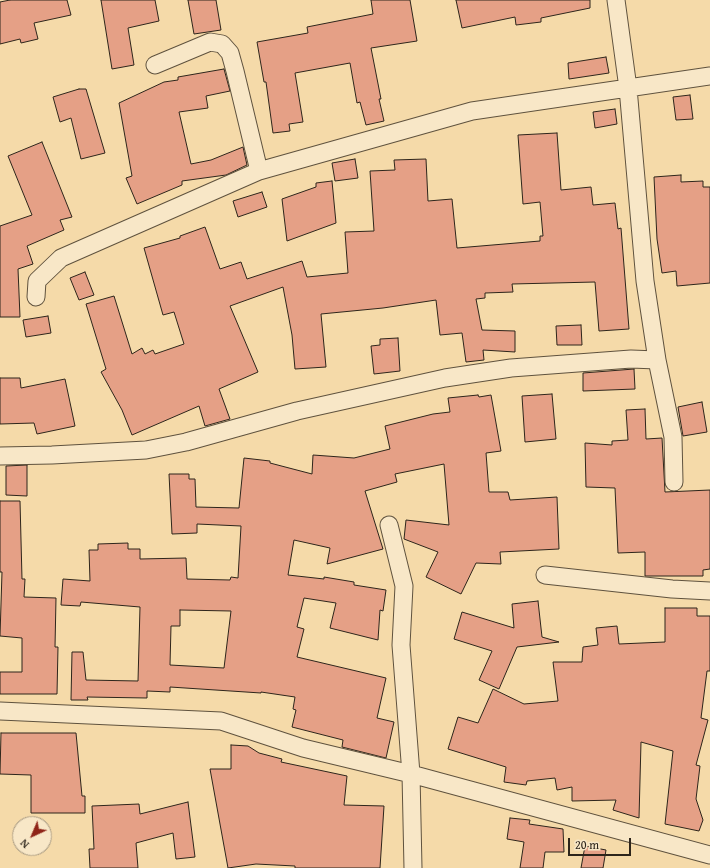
<!DOCTYPE html>
<style>
body{margin:0}
#map{position:relative;width:710px;height:868px;overflow:hidden;background:#f5daa9;font-family:"Gentium Book Plus",serif}
canvas{display:block}
.north{position:absolute;left:12px;top:816px;width:40px;height:40px;box-sizing:border-box;background:#f8e7c7;border:1px solid #a79982;border-radius:50%;rotate:224deg;font-size:11px;font-weight:700;line-height:16px;text-align:center;color:#2d251b}
.north::after{content:'';display:block;margin:auto;width:14px;height:18px;background:#8f2418;clip-path:polygon(50% 0,100% 100%,50% 72%,0 100%)}
.scale{position:absolute;left:568px;top:838px;width:63px;height:18px;box-sizing:border-box;border:2px solid #2d251b;border-top:0;padding-left:5px;font-size:12px;line-height:14px;white-space:nowrap;color:#2d251b;-webkit-text-stroke:3px #f8e7c7;paint-order:stroke}
</style>
<div id="map">
<canvas width="710" height="868"></canvas>
<div class="north">N</div>
<div class="scale">20 m</div>
</div>
<script>
const context = document.querySelector('canvas').getContext('2d');
context.lineJoin = 'round';
function paint(path, color) {
  context.fillStyle = color;
  context.fill(path, 'evenodd');
}
function toPath(rows) {
  const path = new Path2D();
  for (const r of rows) {
    path.moveTo(r[0], r[1]);
    for (let i = 2; i < r.length; i += 2) path.lineTo(r[i], r[i + 1]);
  }
  return path;
}
function strokePath(path, color, width, dash) {
  context.strokeStyle = color;
  context.lineWidth = width;
  context.lineCap = dash ? 'butt' : 'round';
  context.setLineDash(dash || []);
  context.stroke(path);
}
const building = toPath([
 [10,0,67,0,71,15,34,23,38,39,21,43,20,39,0,44,0,2,10,0],
 [101,0,155,0,159,21,128,28,134,65,112,69,101,0],
 [188,0,216,0,221,30,194,34,188,0],
 [371,0,410,0,417,41,371,48,381,99,379,99,384,121,366,125,360,102,357,103,350,63,295,73,303,122,289,124,290,131,273,133,266,82,264,82,257,42,308,33,307,27,373,14,371,0],
 [456,0,590,0,590,8,541,18,541,22,516,25,515,17,462,28,456,0],
 [606,57,609,73,569,79,568,63,606,57],
 [224,69,230,91,206,96,208,108,179,112,191,164,211,160,243,147,247,165,226,175,182,181,182,185,137,204,126,178,132,176,119,103,164,82,178,80,178,77,224,69],
 [79,89,86,89,105,153,81,159,71,118,60,122,53,97,79,89],
 [690,95,693,119,676,120,673,97,690,95],
 [615,109,617,124,595,128,593,112,615,109],
 [557,133,561,190,591,187,593,205,615,203,618,229,621,228,629,329,599,331,595,282,512,284,513,292,485,293,485,298,476,299,482,330,515,331,515,352,483,350,484,360,466,362,462,333,440,335,436,300,383,308,321,314,326,367,295,369,292,335,283,287,230,306,258,372,219,389,230,419,205,426,199,406,132,435,122,410,101,372,106,369,86,304,114,296,132,354,142,348,145,354,153,350,155,354,184,344,174,312,163,315,144,248,180,238,180,236,205,227,220,269,241,262,247,279,302,261,307,277,348,273,345,232,374,231,370,171,395,170,394,160,426,159,428,201,452,199,457,248,540,241,540,236,543,236,540,202,523,204,518,135,557,133],
 [42,142,72,217,60,220,64,230,27,246,33,264,18,269,20,317,0,317,0,226,32,215,8,156,42,142],
 [355,159,358,178,335,181,332,163,355,159],
 [681,175,681,182,703,181,703,187,710,187,710,283,677,286,676,271,662,273,657,239,654,177,681,175],
 [332,181,336,223,287,241,282,199,316,187,316,183,332,181],
 [262,192,267,207,238,217,233,201,262,192],
 [85,272,94,295,79,300,70,278,85,272],
 [48,316,51,333,26,337,23,320,48,316],
 [581,325,582,345,557,345,556,326,581,325],
 [398,338,400,371,374,374,371,346,380,345,380,339,398,338],
 [634,369,635,389,583,391,583,373,634,369],
 [0,378,20,378,21,388,65,379,75,426,37,434,34,423,0,424,0,378],
 [552,394,556,439,525,442,522,396,552,394],
 [478,395,479,397,491,395,501,451,486,453,489,492,508,492,510,500,557,497,559,549,500,552,501,564,476,563,461,594,426,577,438,552,404,539,406,520,449,525,444,464,395,474,397,482,365,491,383,549,327,564,330,548,294,540,288,575,324,579,324,577,354,582,354,585,386,590,383,611,380,610,378,640,330,628,336,603,304,598,297,627,304,629,297,657,386,678,377,718,394,722,386,758,342,747,343,740,292,727,296,710,293,709,295,697,261,692,261,693,170,687,170,692,147,691,147,698,87,697,88,700,71,700,72,652,83,652,86,680,138,681,140,607,81,602,80,606,61,605,63,579,90,581,89,550,98,550,98,544,128,543,128,549,140,549,140,559,186,558,187,579,230,580,231,577,238,578,241,526,197,524,197,533,172,534,169,474,189,474,189,479,195,479,196,507,239,508,244,458,270,461,270,463,312,474,313,455,354,458,390,449,385,426,433,414,450,412,448,398,478,395],
 [180,610,231,611,224,668,170,665,171,626,180,626,180,610],
 [702,402,707,432,683,436,678,407,702,402],
 [645,409,646,439,662,438,665,492,710,490,710,569,703,570,703,576,645,576,645,552,618,553,615,488,586,487,585,443,612,445,612,441,628,440,626,410,645,409],
 [27,465,27,496,6,495,6,466,27,465],
 [0,501,20,501,22,579,25,579,24,597,56,598,55,647,58,647,57,694,0,694,0,672,22,672,22,638,0,636,2,572,0,572,0,501],
 [538,601,542,637,559,642,517,647,499,689,479,680,492,651,454,639,462,612,514,628,512,604,538,601],
 [665,608,697,608,697,616,710,616,710,671,707,671,701,718,708,720,696,765,700,766,696,799,703,820,699,831,665,824,673,751,641,742,639,818,613,810,616,800,572,801,572,787,557,790,555,778,527,781,526,785,504,782,506,767,448,749,458,717,478,723,493,689,524,704,558,701,553,662,582,662,583,647,598,645,596,628,617,626,619,644,665,642,665,608],
 [1,733,76,733,82,796,85,796,85,813,31,813,31,775,0,774,1,733],
 [231,745,248,746,259,753,282,759,281,762,347,776,344,805,384,806,380,868,295,868,295,866,256,864,228,868,210,769,231,769,231,745],
 [188,802,195,857,176,859,173,833,136,843,138,868,90,868,89,849,94,849,92,806,139,804,140,814,188,802],
 [510,818,530,820,529,824,563,829,564,852,545,852,543,868,520,868,524,842,507,839,510,818],
 [585,846,606,850,603,868,581,868,585,846]
]);
paint(building, '#e5a086');
strokePath(building, '#2d251b', 1);
const minor = toPath([
 [616,0,628,88,645,281,657,360,673,437,674,482],
 [155,65,210,42,222,44,230,53,235,71,259,171],
 [36,297,37,281,61,258,259,171,472,111,710,76],
 [0,456,52,455,146,450,186,442,297,411,445,378,511,368,631,359,657,360],
 [389,525,404,586,401,645,411,774,413,868],
 [545,575,672,589,710,591],
 [0,711,221,721,303,748,411,774,710,855]
]);
strokePath(minor, '#5f523e', 19);
strokePath(minor, '#f8e7c7', 17);
</script>
